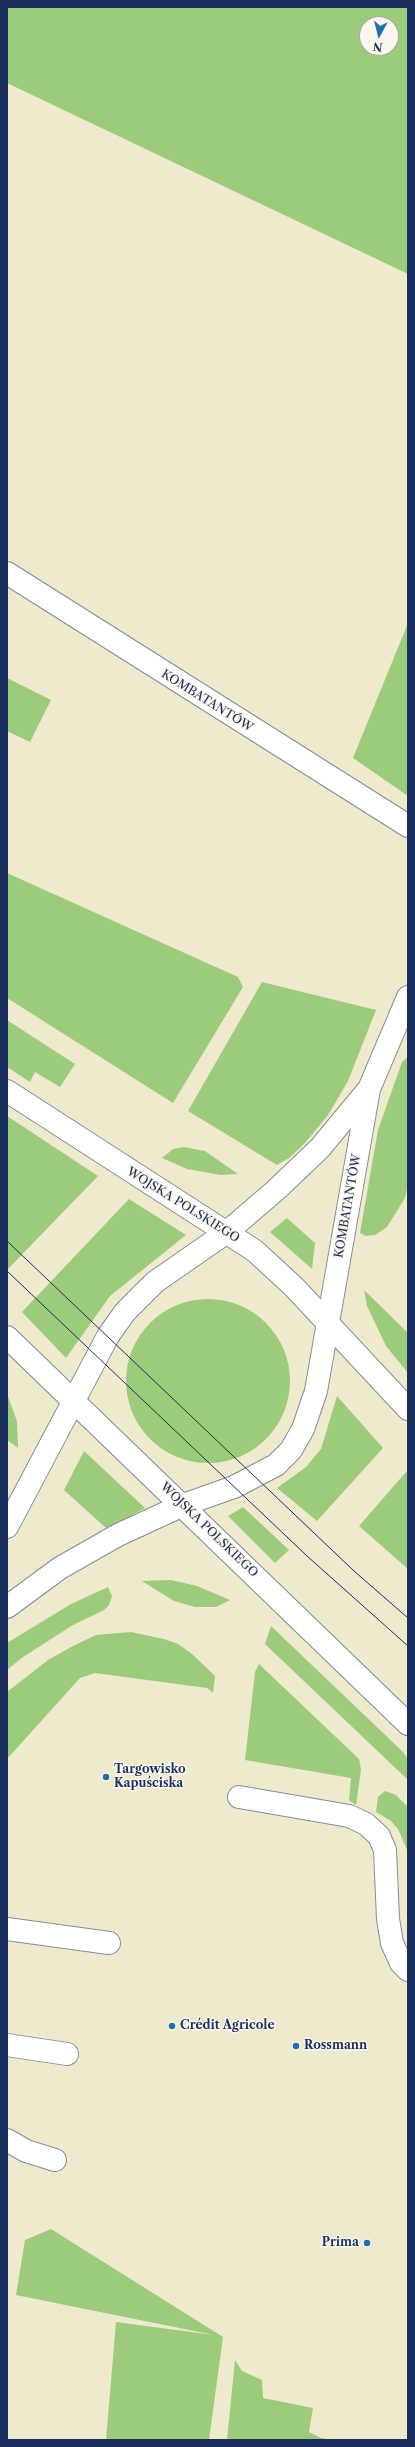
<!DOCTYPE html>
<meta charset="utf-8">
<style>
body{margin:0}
#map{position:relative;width:415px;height:2447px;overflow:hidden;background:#efe9cd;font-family:"Libre Caslon Text",serif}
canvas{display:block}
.frame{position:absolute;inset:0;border:8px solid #1b2f5e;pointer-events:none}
.north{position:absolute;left:359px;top:16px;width:40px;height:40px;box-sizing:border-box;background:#fbf7ec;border:1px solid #a1a7b3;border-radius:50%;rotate:187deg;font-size:11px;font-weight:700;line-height:16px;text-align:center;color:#1b2f5e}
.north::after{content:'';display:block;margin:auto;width:14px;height:18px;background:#1f6fb2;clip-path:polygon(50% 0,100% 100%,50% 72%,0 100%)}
</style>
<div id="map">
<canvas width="415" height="2447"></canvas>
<div class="frame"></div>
<div class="north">N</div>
</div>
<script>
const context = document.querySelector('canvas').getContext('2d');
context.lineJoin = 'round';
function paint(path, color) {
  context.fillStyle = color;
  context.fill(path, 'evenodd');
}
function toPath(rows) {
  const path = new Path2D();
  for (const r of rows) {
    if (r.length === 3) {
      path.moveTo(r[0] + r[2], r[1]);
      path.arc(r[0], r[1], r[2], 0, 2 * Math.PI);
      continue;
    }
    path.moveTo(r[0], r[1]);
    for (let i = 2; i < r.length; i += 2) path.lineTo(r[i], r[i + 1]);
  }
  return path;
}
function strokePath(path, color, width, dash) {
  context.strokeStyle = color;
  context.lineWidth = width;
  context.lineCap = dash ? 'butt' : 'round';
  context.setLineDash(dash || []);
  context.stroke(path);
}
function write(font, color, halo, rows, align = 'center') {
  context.font = font + ' "Libre Caslon Text",serif';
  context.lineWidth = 3;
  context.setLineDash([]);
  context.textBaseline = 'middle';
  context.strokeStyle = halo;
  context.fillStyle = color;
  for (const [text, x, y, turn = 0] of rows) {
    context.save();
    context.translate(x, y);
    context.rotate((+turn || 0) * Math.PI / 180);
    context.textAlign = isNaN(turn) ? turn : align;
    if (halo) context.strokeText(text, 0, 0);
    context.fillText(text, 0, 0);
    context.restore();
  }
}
paint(toPath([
 [7,7,408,7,408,274,7,83],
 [367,24,391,24,391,48,367,48],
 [408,623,408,796,353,758],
 [7,678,51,700,30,742,7,731],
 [7,873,238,977,243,987,173,1103,7,998],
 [262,982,376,1010,348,1081,328,1115,305,1143,289,1158,277,1165,188,1111],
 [7,1020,75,1064,60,1087,35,1072,30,1082,7,1067],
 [408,1057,408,1184,405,1198,387,1227,375,1235,366,1236,360,1233,378,1130,402,1062],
 [7,1116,98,1176,7,1270],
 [184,1147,205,1151,238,1174,221,1175,187,1169,162,1158,173,1149],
 [129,1199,186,1235,110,1296,66,1358,22,1312],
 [287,1218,315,1243,312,1269,270,1232],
 [364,1290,408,1333,408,1373,386,1346,367,1306],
 [208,1381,82],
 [7,1394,17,1421,18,1448,7,1440],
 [337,1396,383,1448,317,1521,277,1488,306,1467,321,1449],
 [84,1451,145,1508,107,1529,64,1490],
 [406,1472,408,1474,408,1569,359,1526],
 [243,1507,289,1550,275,1563,228,1516],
 [171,1580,197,1586,230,1600,216,1607,195,1607,174,1601,142,1581],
 [108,1587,112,1596,109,1605,104,1610,73,1625,23,1657,7,1670,7,1643,71,1604],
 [271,1626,403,1752,408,1759,408,1780,265,1644],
 [131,1632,164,1639,178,1644,192,1654,215,1676,213,1693,207,1688,95,1673,80,1678,7,1759,7,1692,48,1660,73,1646,96,1635],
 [259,1664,359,1759,361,1770,356,1805,349,1800,351,1778,245,1760,255,1672],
 [385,1791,396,1795,408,1807,408,1852,398,1829,391,1821,376,1812,378,1797],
 [51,2229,223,2337,209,2440,106,2440,116,2322,214,2335,16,2295,25,2240],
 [235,2360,242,2371,262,2380,263,2398,313,2408,309,2432,321,2438,334,2440,227,2440]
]), '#9ccc7b');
const minor = toPath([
 [7,573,408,826],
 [7,1091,255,1251,295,1288,408,1409],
 [7,1337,408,1724],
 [7,1527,108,1336,125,1312,155,1282,227,1232,276,1190,320,1148,368,1090],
 [7,1607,60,1568,118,1535,183,1505,234,1487,276,1465,291,1450,303,1429,316,1391,369,1089,408,997],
 [239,1797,349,1816,366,1824,379,1836,385,1850,388,1919,392,1943,401,1963,408,1970],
 [7,1929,109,1943],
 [7,2045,67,2054],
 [7,2140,26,2151,55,2160]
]);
strokePath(minor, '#858c96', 24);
strokePath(minor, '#fff', 22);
strokePath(toPath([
 [7,1241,354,1571,408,1618],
 [7,1271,307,1556,408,1646]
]), '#1b2f5e', 1);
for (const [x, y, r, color] of [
 [106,1777,4,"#1f6fb2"],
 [172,2026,4,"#1f6fb2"],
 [296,2046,4,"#1f6fb2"],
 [367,2243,4,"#1f6fb2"]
]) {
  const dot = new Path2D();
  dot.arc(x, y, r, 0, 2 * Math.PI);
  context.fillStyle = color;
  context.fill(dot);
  strokePath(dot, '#fbf7ec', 1.5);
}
write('12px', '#1b2f5e', '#fbf7ec', [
 ["KOMBATANTÓW",207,701,32],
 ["WOJSKA POLSKIEGO",183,1205,32],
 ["KOMBATANTÓW",348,1206,-80],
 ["WOJSKA POLSKIEGO",209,1530,44]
]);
write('bold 12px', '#1b2f5e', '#fbf7ec', [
 ["Targowisko",114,1770],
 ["Kapuściska",114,1784],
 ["Crédit Agricole",180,2026],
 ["Rossmann",304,2046],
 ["Prima",359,2243,"right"]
], 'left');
</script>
